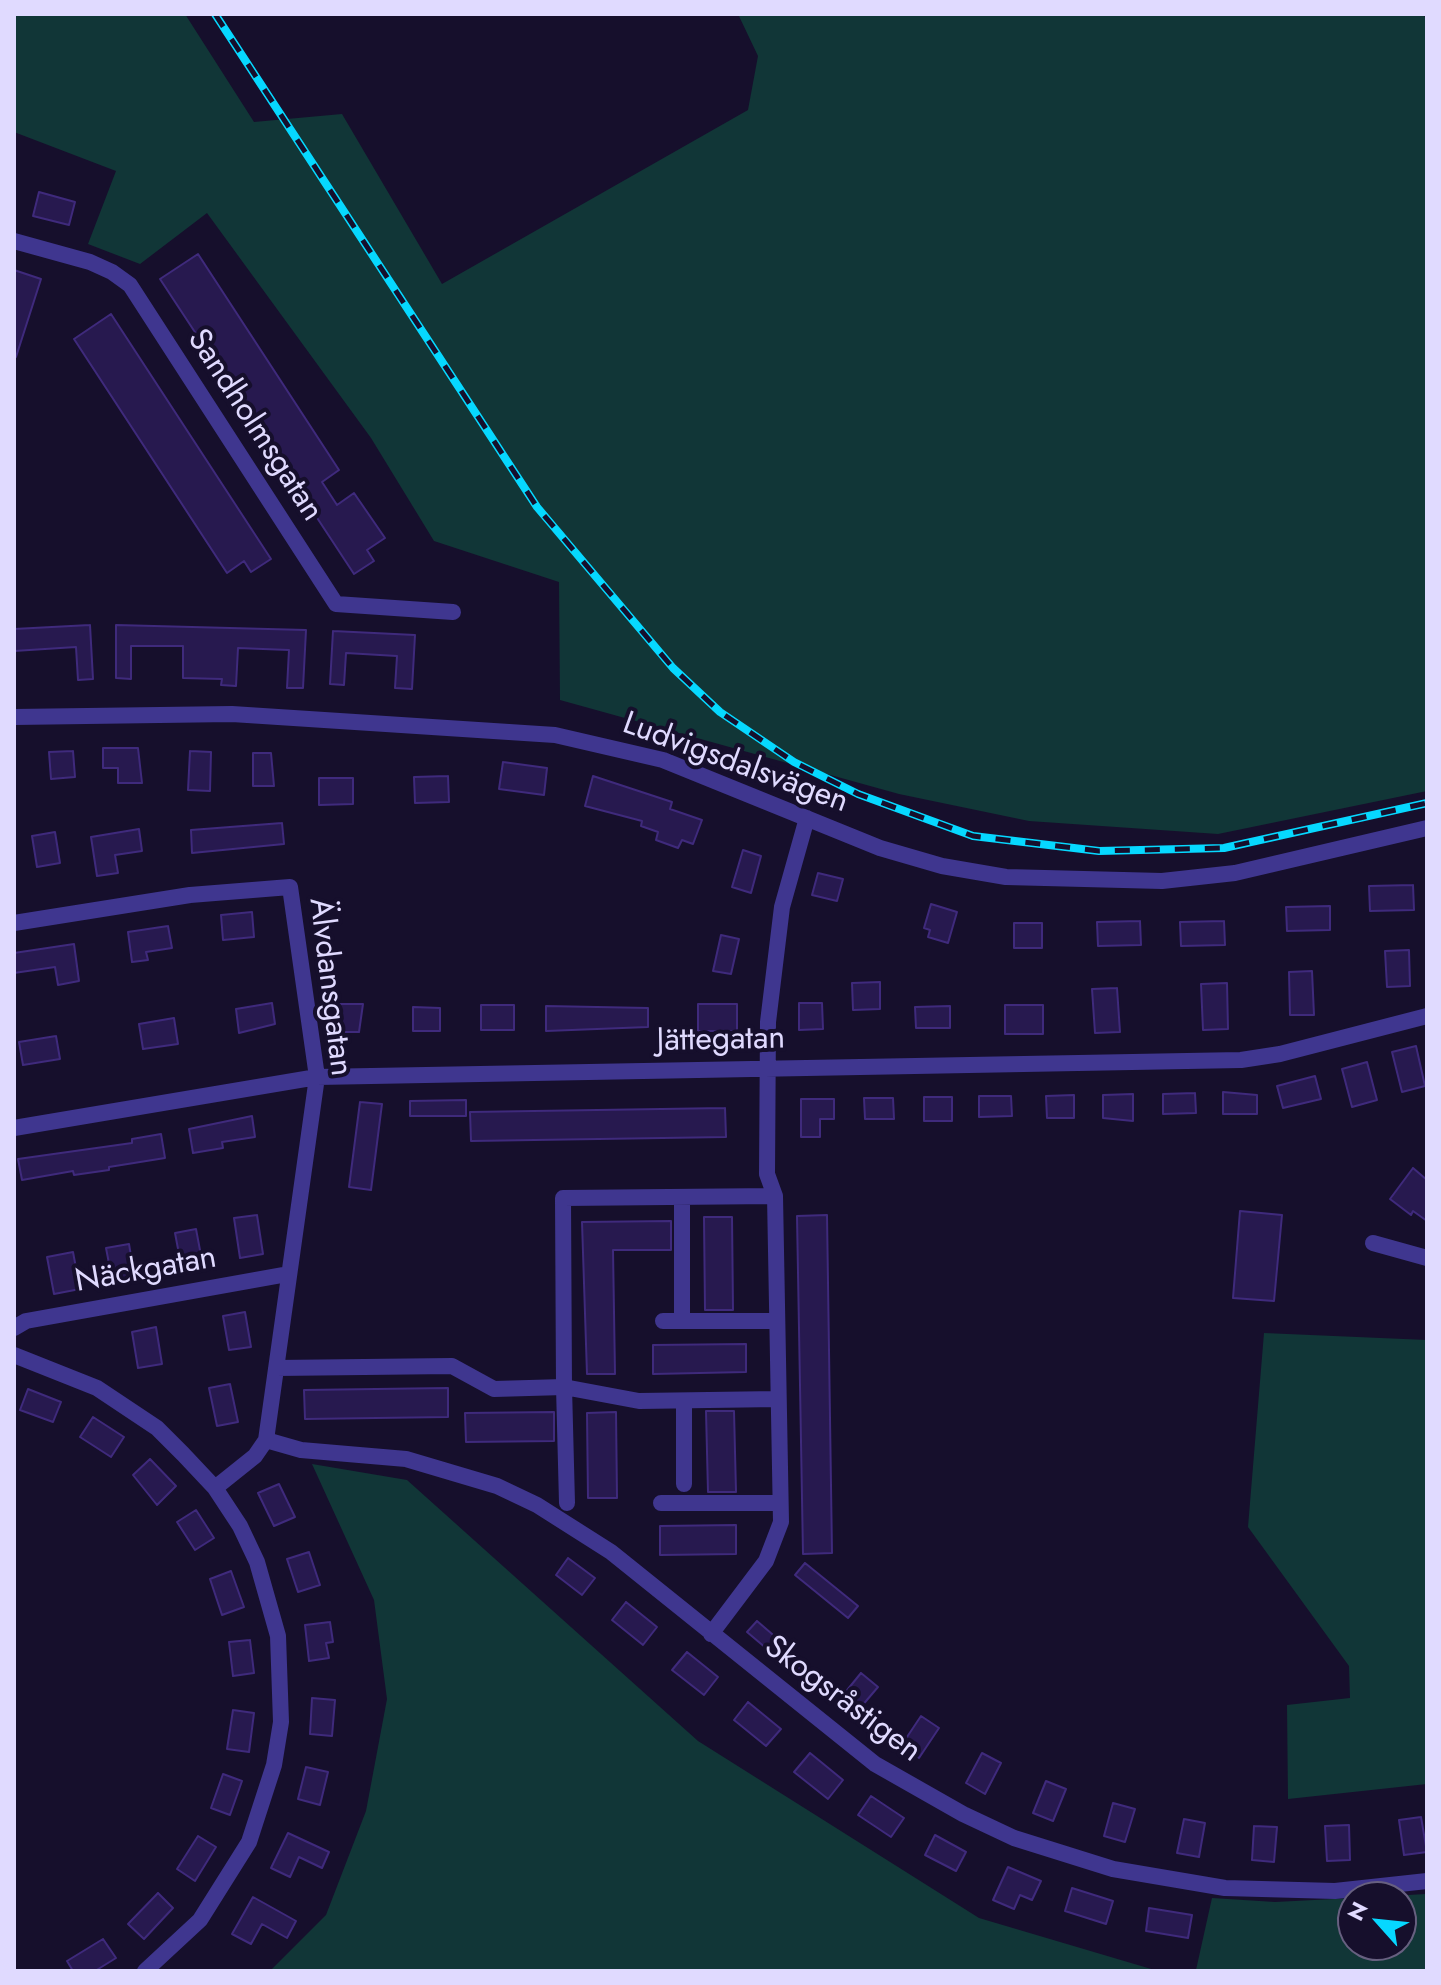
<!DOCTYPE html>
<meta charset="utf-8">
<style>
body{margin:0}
#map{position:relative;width:1441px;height:1985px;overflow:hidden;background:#160f2c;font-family:Jost,sans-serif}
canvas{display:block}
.frame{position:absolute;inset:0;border:16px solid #e0daff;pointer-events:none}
.north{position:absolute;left:1337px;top:1881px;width:80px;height:80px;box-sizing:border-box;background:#160f2c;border:2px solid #676080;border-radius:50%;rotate:297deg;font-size:22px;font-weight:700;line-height:32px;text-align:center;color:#e0daff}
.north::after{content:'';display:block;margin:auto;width:28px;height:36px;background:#06d8ff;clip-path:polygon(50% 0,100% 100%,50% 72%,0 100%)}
</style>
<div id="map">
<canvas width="1441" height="1985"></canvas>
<div class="frame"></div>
<div class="north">N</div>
</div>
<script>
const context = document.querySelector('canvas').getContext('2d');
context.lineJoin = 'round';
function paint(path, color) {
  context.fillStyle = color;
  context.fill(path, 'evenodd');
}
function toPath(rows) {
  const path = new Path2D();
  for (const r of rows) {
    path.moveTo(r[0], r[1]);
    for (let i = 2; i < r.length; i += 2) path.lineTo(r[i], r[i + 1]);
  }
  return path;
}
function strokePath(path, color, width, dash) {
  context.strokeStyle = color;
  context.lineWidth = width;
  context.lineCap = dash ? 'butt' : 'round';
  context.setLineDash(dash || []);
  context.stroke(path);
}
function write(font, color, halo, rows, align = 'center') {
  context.font = font + ' Jost,sans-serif';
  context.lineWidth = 8;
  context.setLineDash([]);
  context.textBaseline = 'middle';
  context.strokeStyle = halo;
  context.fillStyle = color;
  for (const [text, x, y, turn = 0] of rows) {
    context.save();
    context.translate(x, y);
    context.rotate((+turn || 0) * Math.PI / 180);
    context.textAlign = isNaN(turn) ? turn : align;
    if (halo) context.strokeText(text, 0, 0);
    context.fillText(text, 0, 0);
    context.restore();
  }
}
paint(toPath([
 [14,14,185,14,254,122,342,114,442,284,748,110,758,56,738,14,1423,14,1427,21,1427,791,1218,834,1029,821,899,794,560,700,559,582,434,541,371,438,207,213,140,264,88,244,116,171,14,132],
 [1264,1333,1427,1340,1427,1784,1288,1799,1287,1705,1350,1698,1349,1666,1248,1527],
 [312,1464,407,1480,698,1741,979,1918,1158,1971,1196,1970,1212,1898,1275,1902,1353,1898,1353,1945,1401,1945,1401,1897,1372,1897,1426,1894,1427,1971,270,1971,326,1915,366,1811,387,1699,374,1600]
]), '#113637');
const building = toPath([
 [39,192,75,202,69,225,33,216,39,192],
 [198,254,339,470,322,482,337,505,354,493,385,538,367,550,374,561,354,574,160,279,198,254],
 [14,270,41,279,16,357,14,356,14,270],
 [111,314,271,559,251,572,244,561,227,573,74,339,111,314],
 [90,625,93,679,78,680,76,647,14,651,14,629,90,625],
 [116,625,306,630,303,688,287,688,289,650,263,649,238,648,236,686,221,685,222,679,183,678,183,646,131,646,131,679,116,678,116,625],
 [333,631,415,635,412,689,395,688,397,656,346,653,344,685,330,684,333,631],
 [103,748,138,748,142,783,118,783,118,768,103,768,103,748],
 [73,751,75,777,51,779,49,752,73,751],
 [190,751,211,752,210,791,188,790,190,751],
 [253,753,271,753,274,786,253,786,253,753],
 [503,762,547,768,544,795,499,789,503,762],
 [448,776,449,802,415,803,414,777,448,776],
 [593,776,672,802,670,809,702,820,693,844,682,840,678,848,656,840,658,832,641,826,642,821,585,806,593,776],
 [319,778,353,778,353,804,319,805,319,778],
 [282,823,284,844,192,853,191,830,282,823],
 [139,829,142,851,115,855,118,873,97,876,91,837,139,829],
 [55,832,60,863,37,867,32,836,55,832],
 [743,850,761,856,751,893,732,887,743,850],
 [818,873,843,879,837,901,812,895,818,873],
 [1413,885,1414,910,1370,911,1369,886,1413,885],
 [931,904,957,912,948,943,928,937,930,930,924,928,931,904],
 [1330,906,1330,930,1287,931,1286,907,1330,906],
 [252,912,254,937,223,940,221,915,252,912],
 [1140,921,1141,945,1098,946,1097,922,1140,921],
 [1224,921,1225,945,1181,946,1180,922,1224,921],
 [1014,923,1042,923,1042,948,1014,948,1014,923],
 [168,926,172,948,146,952,148,960,132,962,128,932,168,926],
 [721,935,739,939,731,974,713,971,721,935],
 [74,944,79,981,58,985,55,967,14,973,14,953,74,944],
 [1409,950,1410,986,1387,987,1385,951,1409,950],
 [1312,971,1314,1015,1290,1015,1289,972,1312,971],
 [880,982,880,1009,853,1010,852,983,880,982],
 [1227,983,1228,1029,1203,1030,1201,984,1227,983],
 [1117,988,1120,1032,1095,1033,1092,989,1117,988],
 [272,1003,275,1024,239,1033,236,1009,272,1003],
 [799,1003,822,1003,823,1029,799,1030,799,1003],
 [337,1004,363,1004,359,1032,337,1032,337,1004],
 [698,1004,737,1004,737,1031,698,1031,698,1004],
 [481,1005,514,1005,514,1030,481,1030,481,1005],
 [1005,1005,1043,1005,1043,1034,1005,1034,1005,1005],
 [546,1006,648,1008,648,1027,546,1031,546,1006],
 [950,1006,950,1028,916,1028,915,1007,950,1006],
 [413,1007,440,1008,440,1031,413,1031,413,1007],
 [174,1018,178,1044,143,1049,139,1024,174,1018],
 [56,1036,60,1059,23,1065,19,1042,56,1036],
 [1416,1046,1425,1086,1402,1092,1392,1052,1416,1046],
 [1367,1062,1377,1100,1352,1107,1342,1069,1367,1062],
 [1315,1076,1321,1099,1283,1108,1277,1086,1315,1076],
 [1223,1092,1257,1095,1257,1114,1223,1114,1223,1092],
 [1195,1093,1196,1113,1163,1114,1163,1094,1195,1093],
 [1133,1094,1133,1121,1103,1118,1103,1095,1133,1094],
 [1074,1095,1074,1118,1047,1118,1046,1096,1074,1095],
 [979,1096,1011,1096,1012,1116,979,1117,979,1096],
 [924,1097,952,1097,952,1121,924,1121,924,1097],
 [864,1098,893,1098,894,1119,865,1119,864,1098],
 [801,1099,834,1099,834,1119,820,1119,820,1137,801,1137,801,1099],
 [466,1100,466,1116,410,1116,410,1101,466,1100],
 [360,1102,382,1104,371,1190,349,1187,360,1102],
 [725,1108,726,1137,471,1141,470,1112,725,1108],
 [252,1116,255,1137,222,1142,223,1148,193,1153,189,1129,252,1116],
 [161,1134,165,1158,109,1167,109,1170,74,1175,73,1171,22,1180,18,1159,132,1143,132,1139,161,1134],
 [1413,1168,1427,1180,1427,1221,1413,1211,1411,1215,1390,1199,1413,1168],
 [1240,1211,1282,1215,1274,1301,1233,1298,1240,1211],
 [257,1215,263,1254,240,1258,234,1218,257,1215],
 [827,1215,832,1553,803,1554,797,1216,827,1215],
 [704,1217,732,1217,733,1310,705,1310,704,1217],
 [671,1221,671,1250,613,1250,615,1374,587,1374,582,1222,671,1221],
 [196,1229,203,1266,182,1270,175,1233,196,1229],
 [129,1244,135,1280,113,1284,106,1248,129,1244],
 [73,1252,80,1289,54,1294,47,1257,73,1252],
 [245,1312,251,1347,229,1350,223,1316,245,1312],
 [156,1327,162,1364,138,1368,132,1332,156,1327],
 [746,1344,746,1372,653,1374,653,1345,746,1344],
 [230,1384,238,1422,217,1426,209,1388,230,1384],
 [448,1388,448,1417,305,1419,304,1390,448,1388],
 [28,1389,61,1402,53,1422,20,1410,28,1389],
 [706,1411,734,1411,736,1492,708,1492,706,1411],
 [554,1412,554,1441,466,1442,465,1413,554,1412],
 [616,1412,617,1498,588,1498,587,1413,616,1412],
 [93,1417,124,1437,111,1457,80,1437,93,1417],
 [150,1459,176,1486,157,1505,133,1475,150,1459],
 [279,1484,295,1517,274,1526,258,1493,279,1484],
 [196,1510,214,1538,195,1550,177,1522,196,1510],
 [736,1525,736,1554,660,1555,660,1526,736,1525],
 [309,1552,320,1585,298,1592,287,1559,309,1552],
 [568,1558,595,1578,582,1595,556,1575,568,1558],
 [805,1563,858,1606,848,1618,795,1575,805,1563],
 [231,1571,244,1607,222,1615,210,1579,231,1571],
 [626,1602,657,1627,643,1645,612,1620,626,1602],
 [757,1621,808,1665,799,1676,747,1632,757,1621],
 [330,1622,333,1642,326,1643,329,1658,309,1661,305,1625,330,1622],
 [250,1640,254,1673,233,1676,229,1642,250,1640],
 [687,1652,718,1677,704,1695,672,1670,687,1652],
 [861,1673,878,1687,855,1714,839,1700,861,1673],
 [312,1698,335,1700,332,1736,310,1734,312,1698],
 [748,1702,781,1729,766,1746,734,1720,748,1702],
 [233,1710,254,1713,249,1752,227,1749,233,1710],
 [921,1716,939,1728,919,1758,901,1746,921,1716],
 [810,1753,843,1780,828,1799,794,1772,810,1753],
 [982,1753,1001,1763,985,1794,966,1783,982,1753],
 [306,1767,328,1772,320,1805,298,1799,306,1767],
 [223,1774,242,1781,230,1815,211,1808,223,1774],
 [1046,1781,1066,1789,1053,1821,1033,1813,1046,1781],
 [871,1796,904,1818,891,1837,858,1815,871,1796],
 [1113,1803,1135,1809,1125,1842,1104,1836,1113,1803],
 [1421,1817,1427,1852,1404,1855,1399,1820,1421,1817],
 [1184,1819,1205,1823,1199,1857,1177,1853,1184,1819],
 [1349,1825,1350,1860,1327,1861,1325,1826,1349,1825],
 [1254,1826,1277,1827,1274,1862,1252,1860,1254,1826],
 [288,1833,329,1852,322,1868,299,1857,290,1877,271,1868,288,1833],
 [935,1835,966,1852,956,1871,925,1855,935,1835],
 [198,1836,216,1847,195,1881,177,1869,198,1836],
 [1008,1867,1041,1881,1032,1900,1020,1895,1014,1909,993,1900,1008,1867],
 [1072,1888,1113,1901,1106,1924,1065,1911,1072,1888],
 [158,1893,173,1908,144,1939,128,1924,158,1893],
 [253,1897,296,1921,287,1938,262,1924,251,1944,232,1934,253,1897],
 [1149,1908,1192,1915,1188,1938,1146,1931,1149,1908],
 [103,1939,116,1958,95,1971,73,1971,67,1961,103,1939]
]);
paint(building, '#27194f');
strokePath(building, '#3f2a7c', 2);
strokePath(toPath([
 [14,241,90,262,112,272,130,285,336,604,453,612],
 [14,717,232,714,555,735,663,760,880,848,942,866,1006,877,1162,881,1235,873,1427,828],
 [14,923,190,895,290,887,317,1077,266,1440,255,1456,215,1488],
 [14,1128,317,1077,1241,1060,1280,1054,1427,1016],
 [775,1196,563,1198,564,1387,639,1401,778,1399],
 [682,1197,682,1321],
 [1373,1243,1427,1258],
 [663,1321,777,1321],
 [14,1328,26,1321,288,1274],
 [14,1355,97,1388,157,1428,183,1454,215,1488,240,1526,257,1562,278,1636,281,1722,274,1765,249,1842,200,1920,145,1971],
 [276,1368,452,1366,494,1389,564,1387,567,1503],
 [684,1401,684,1484],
 [266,1440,301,1450,406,1459,497,1486,537,1505,611,1552,875,1764,963,1814,1014,1838,1113,1869,1225,1888,1335,1891,1427,1881],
 [661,1503,780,1503],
 [711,1634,766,1561,781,1522,775,1196,767,1174,768,1022,782,907,807,818]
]), '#3f368f', 16);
const rail = toPath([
 [215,14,537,507,673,668,720,712,794,762,858,794,973,836,1099,851,1224,848,1427,803]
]);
strokePath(rail, '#06d8ff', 8);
strokePath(rail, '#160f2c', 5, [15]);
write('32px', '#e0daff', '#160f2c', [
 ["Sandholmsgatan",254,426,57],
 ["Ludvigsdalsvägen",735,764,20],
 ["Älvdansgatan",329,987,83],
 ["Jättegatan",721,1041,-1],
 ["Näckgatan",146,1271,-10],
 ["Skogsråstigen",842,1700,37]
]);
</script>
